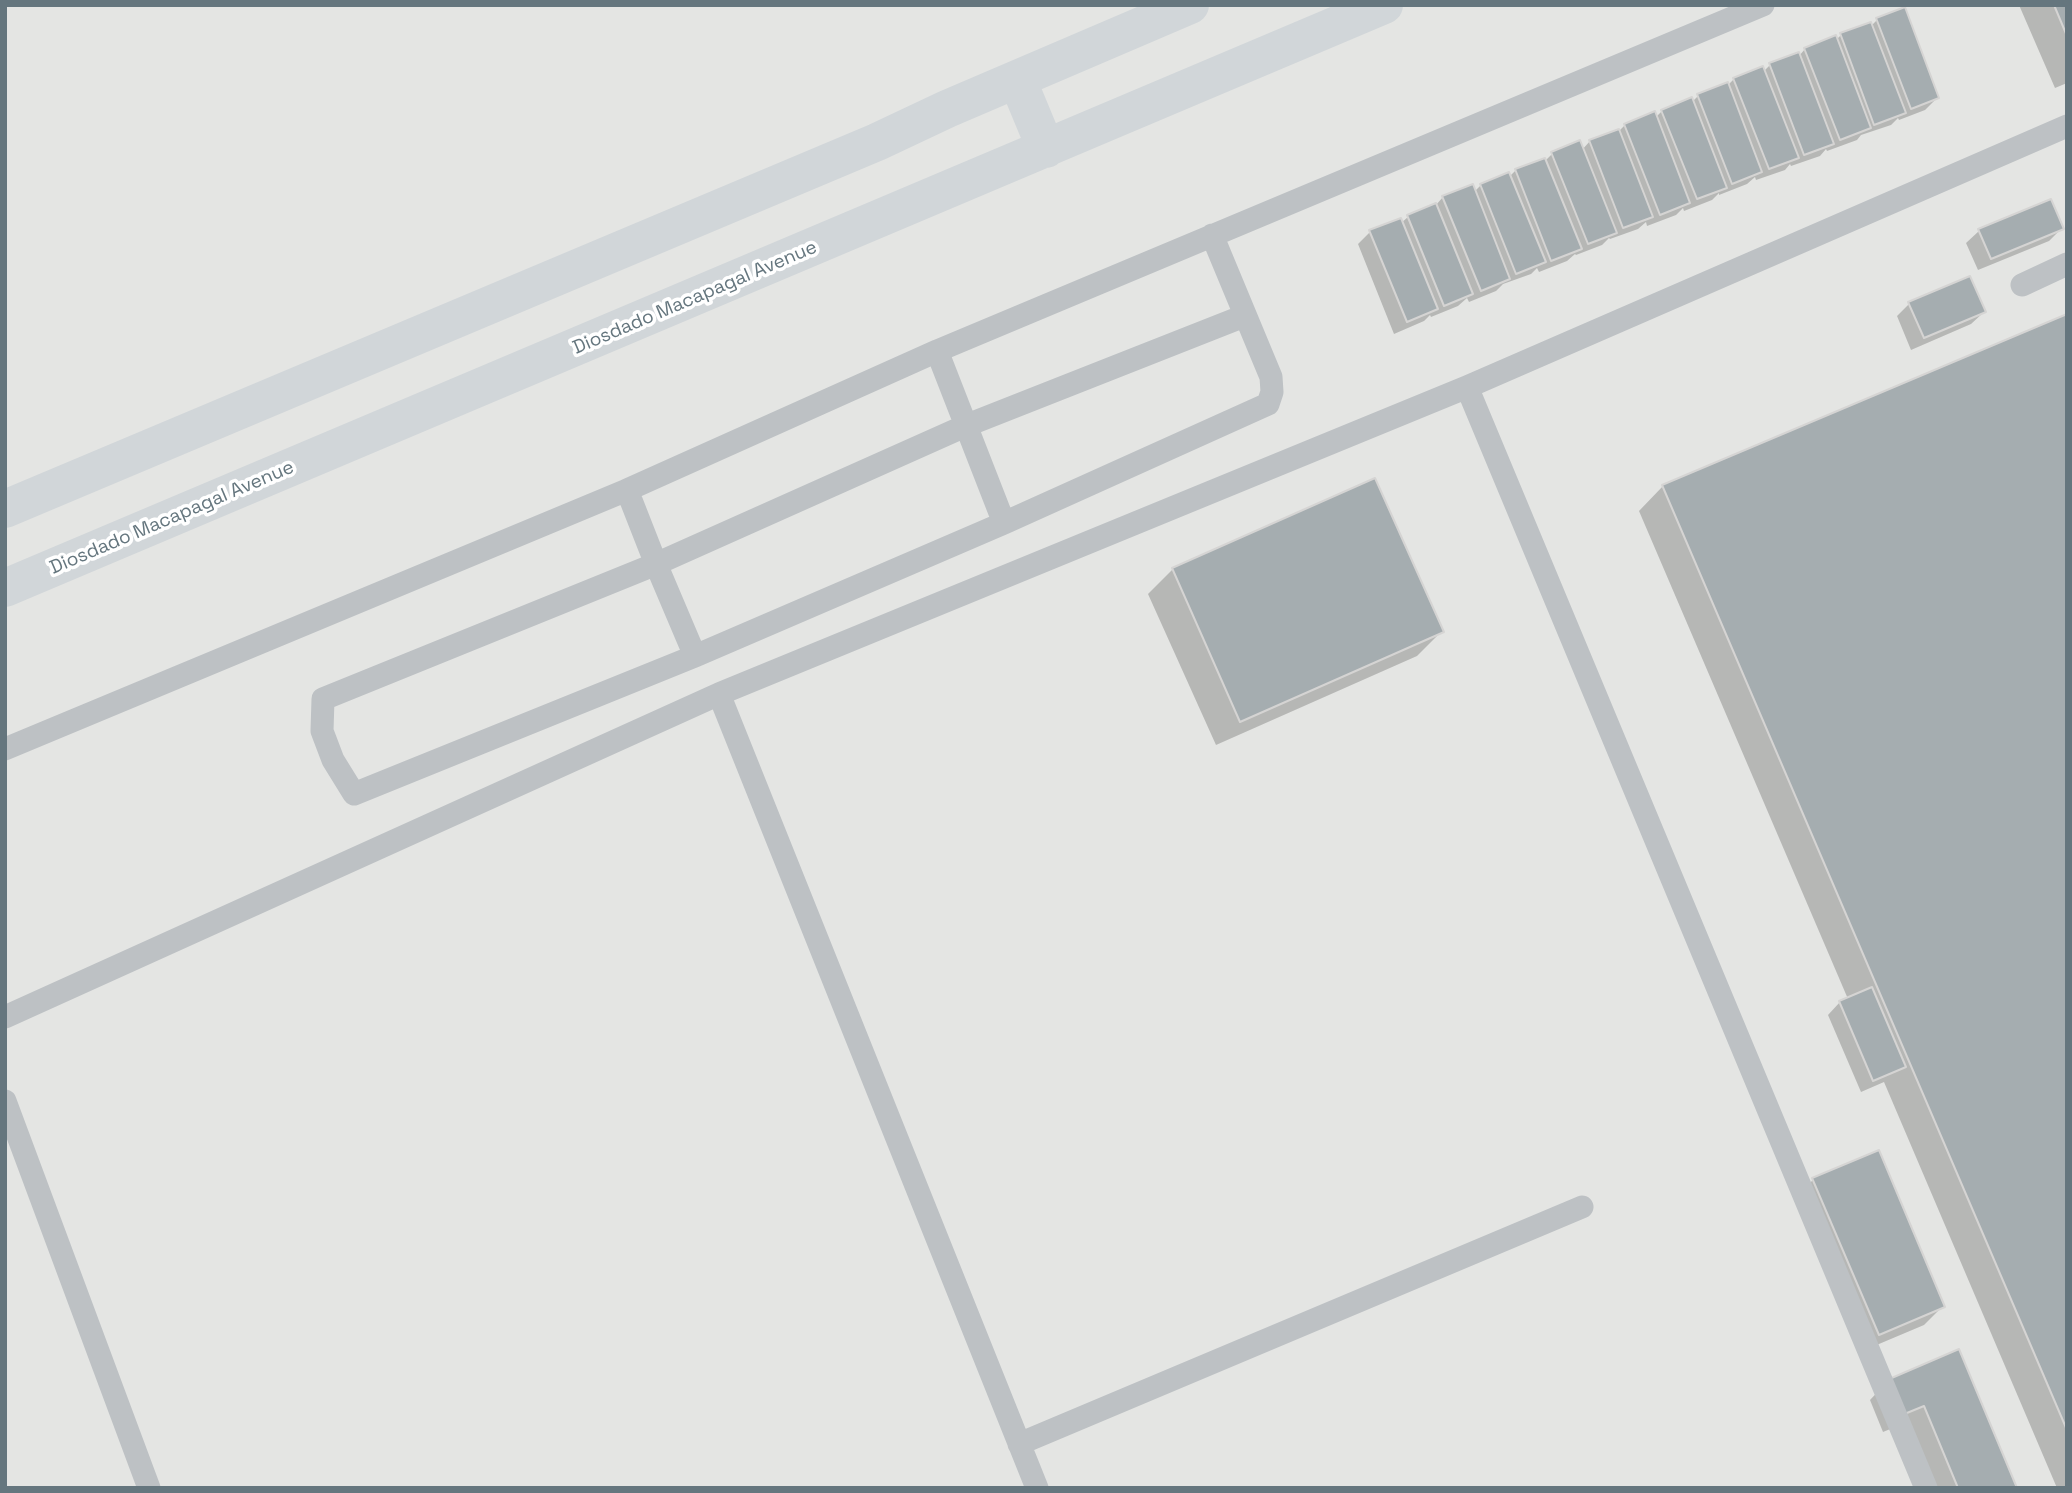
<!DOCTYPE html>
<style>
body{margin:0}
#map{position:relative;width:2072px;height:1493px;overflow:hidden;background:#f4f3f0;font-family:"Space Grotesk",sans-serif}
canvas{display:block}
.frame{position:absolute;inset:0;border:7px solid #65767e;pointer-events:none}
</style>
<div id="map">
<canvas width="2072" height="1493"></canvas>
<div class="frame"></div>
</div>
<script>
const context = document.querySelector('canvas').getContext('2d');
context.lineJoin = 'round';
function paint(path, color) {
  context.fillStyle = color;
  context.fill(path, 'evenodd');
}
function toPath(rows) {
  const path = new Path2D();
  for (const r of rows) {
    path.moveTo(r[0], r[1]);
    for (let i = 2; i < r.length; i += 2) path.lineTo(r[i], r[i + 1]);
  }
  return path;
}
function strokePath(path, color, width, dash) {
  context.strokeStyle = color;
  context.lineWidth = width;
  context.lineCap = dash ? 'butt' : 'round';
  context.setLineDash(dash || []);
  context.stroke(path);
}
function write(font, color, halo, rows, align = 'center') {
  context.font = font + ' "Space Grotesk",sans-serif';
  context.lineWidth = 7;
  context.setLineDash([]);
  context.textBaseline = 'middle';
  context.strokeStyle = halo;
  context.fillStyle = color;
  for (const [text, x, y, turn = 0] of rows) {
    context.save();
    context.translate(x, y);
    context.rotate((+turn || 0) * Math.PI / 180);
    context.textAlign = isNaN(turn) ? turn : align;
    if (halo) context.strokeText(text, 0, 0);
    context.fillText(text, 0, 0);
    context.restore();
  }
}
paint(toPath([
 [5,5,2067,5,2067,1488,5,1488]
]), '#e4e5e3');
paint(toPath([
 [2019,5,2067,5,2067,83,2055,88],
 [1877,20,1937,98,1925,110,1899,120,1898,118,1891,125,1861,135,1857,140,1827,151,1826,149,1820,156,1791,166,1790,164,1785,170,1756,180,1755,177,1747,184,1719,195,1719,193,1712,200,1684,211,1683,208,1676,215,1647,226,1646,222,1638,229,1610,239,1609,238,1602,245,1576,255,1575,254,1567,261,1539,272,1537,268,1531,274,1503,284,1496,291,1469,302,1467,298,1458,306,1431,317,1430,315,1424,321,1394,334,1358,244,1370,232,1401,223,1408,217,1436,205,1443,197,1474,192,1481,185,1509,177,1516,170,1545,161,1552,154,1582,150,1590,141,1618,132,1625,125,1655,118,1662,111,1692,102,1698,96,1727,86,1734,79,1764,71,1770,65,1798,54,1799,56,1805,49,1836,40,1841,35,1871,26],
 [2062,228,2049,241,1978,270,1966,243,1979,231],
 [1909,304,1984,312,1971,324,1911,350,1897,316],
 [2067,316,2067,1488,2057,1488,1884,1082,1861,1092,1828,1015,1840,1002,1848,999,1639,511,1663,486],
 [1173,569,1441,632,1417,656,1216,745,1148,594],
 [1813,1180,1943,1306,1924,1325,1860,1352,1794,1198],
 [1958,1352,2015,1488,1932,1488,1905,1423,1883,1432,1870,1400,1888,1381]
]), '#0003');
const building = toPath([
 [2054,5,2067,5,2067,36,2054,5],
 [1905,7,1939,98,1911,109,1876,18,1905,7],
 [1871,22,1906,113,1874,125,1840,33,1871,22],
 [1836,35,1871,128,1840,140,1804,48,1836,35],
 [1799,52,1834,144,1804,155,1769,63,1799,52],
 [1763,66,1799,158,1769,169,1733,78,1763,66],
 [1728,82,1762,172,1732,184,1697,94,1728,82],
 [1692,97,1727,188,1697,199,1661,110,1692,97],
 [1655,111,1690,203,1660,215,1624,124,1655,111],
 [1619,129,1653,217,1623,228,1589,140,1619,129],
 [1580,140,1617,233,1588,244,1551,152,1580,140],
 [1545,158,1582,249,1551,261,1515,169,1545,158],
 [1509,172,1546,262,1516,274,1480,184,1509,172],
 [1473,184,1510,279,1481,291,1442,196,1473,184],
 [2051,199,2064,229,1991,259,1978,229,2051,199],
 [1436,203,1473,294,1444,306,1407,215,1436,203],
 [1401,218,1438,309,1407,322,1369,230,1401,218],
 [1970,276,1986,312,1924,338,1908,302,1970,276],
 [2067,314,2067,1430,1662,485,2067,314],
 [1375,478,1444,632,1240,722,1172,568,1375,478],
 [1872,987,1906,1067,1873,1081,1839,1001,1872,987],
 [1879,1150,1945,1307,1879,1335,1812,1178,1879,1150],
 [1959,1349,2017,1488,1958,1488,1924,1406,1902,1415,1887,1380,1959,1349]
]);
paint(building, '#a5adb0');
strokePath(building, '#d5d4d3', 2);
strokePath(toPath([
 [1212,235,1271,377,1272,392,1268,404,1004,523,695,656,354,794,333,760,322,731,323,699,656,564,965,426,1244,316],
 [2022,285,2067,264],
 [937,351,1004,523],
 [1467,387,1926,1488],
 [627,490,656,564,695,656],
 [719,694,1037,1488],
 [5,749,627,490,937,351,1763,5],
 [5,1017,719,694,1467,387,2067,126],
 [5,1101,149,1488],
 [1019,1444,1582,1207]
]), '#bdc1c4', 23);
strokePath(toPath([
 [1017,79,1046,149],
 [5,509,877,142,947,109,1190,5],
 [5,588,1384,5]
]), '#d1d6d9', 38);
write('19px', '#65767e', '#fff', [
 ["Diosdado Macapagal Avenue",695,298,-23],
 ["Diosdado Macapagal Avenue",172,518,-23]
]);
</script>
